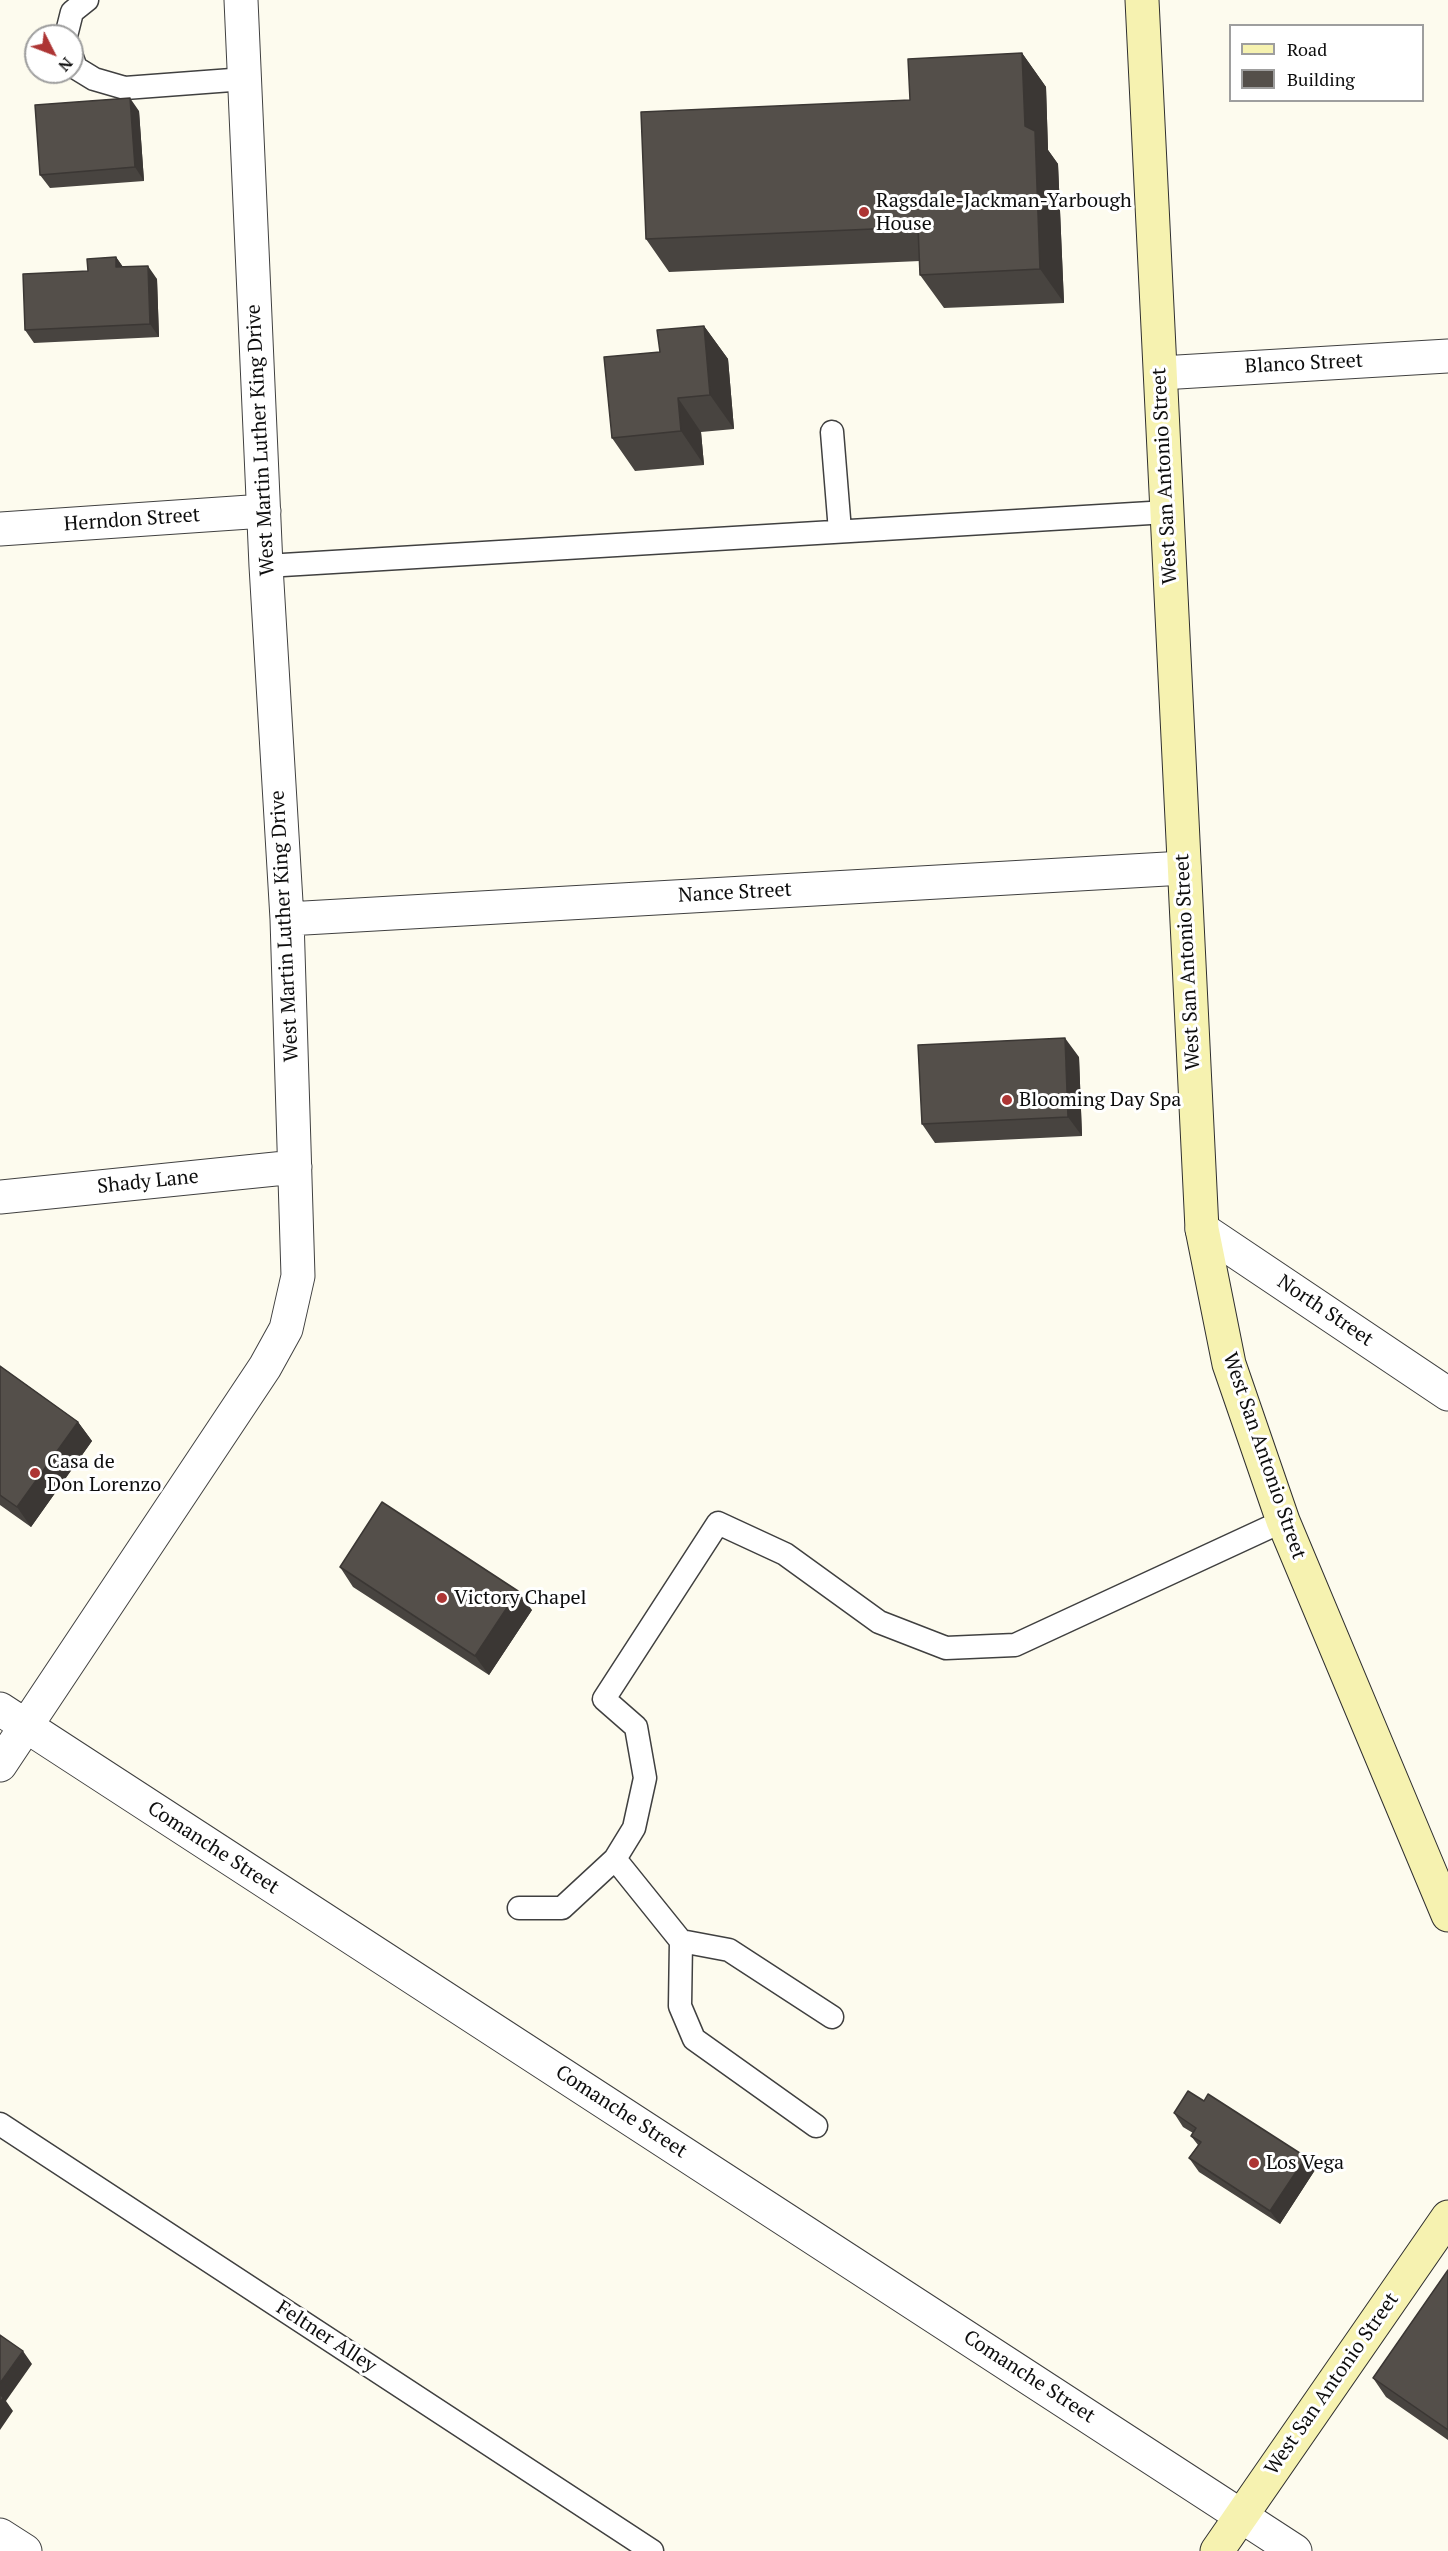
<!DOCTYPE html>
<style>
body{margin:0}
#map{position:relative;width:1448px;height:2551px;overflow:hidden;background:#fdfbee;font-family:"PT Serif",serif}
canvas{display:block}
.legend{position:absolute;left:1229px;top:24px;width:195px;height:78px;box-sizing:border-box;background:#fff;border:2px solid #9e9e9e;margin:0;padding:8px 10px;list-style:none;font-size:18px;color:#0d0d0d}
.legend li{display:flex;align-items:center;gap:12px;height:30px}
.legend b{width:30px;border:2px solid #9e9e9e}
.north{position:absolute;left:24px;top:24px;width:60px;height:60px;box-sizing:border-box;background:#fff;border:2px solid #9e9e9e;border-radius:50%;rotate:132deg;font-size:16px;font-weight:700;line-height:24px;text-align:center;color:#0d0d0d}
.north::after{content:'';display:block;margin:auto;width:21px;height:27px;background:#ad3534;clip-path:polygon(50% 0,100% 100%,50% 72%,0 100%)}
</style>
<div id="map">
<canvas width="1448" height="2551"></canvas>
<ul class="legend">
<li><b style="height:8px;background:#f6f2b0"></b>Road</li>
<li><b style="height:16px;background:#544f4a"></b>Building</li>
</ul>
<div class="north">N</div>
</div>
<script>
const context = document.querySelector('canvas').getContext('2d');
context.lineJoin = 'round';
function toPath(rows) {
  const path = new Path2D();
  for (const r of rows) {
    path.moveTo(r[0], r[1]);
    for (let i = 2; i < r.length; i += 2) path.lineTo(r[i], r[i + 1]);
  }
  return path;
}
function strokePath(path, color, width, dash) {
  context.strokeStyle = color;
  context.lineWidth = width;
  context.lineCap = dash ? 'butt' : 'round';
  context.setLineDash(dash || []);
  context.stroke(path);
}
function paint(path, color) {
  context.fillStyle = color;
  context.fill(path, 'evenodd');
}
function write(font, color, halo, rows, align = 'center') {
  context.font = font + ' "PT Serif",serif';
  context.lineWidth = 6;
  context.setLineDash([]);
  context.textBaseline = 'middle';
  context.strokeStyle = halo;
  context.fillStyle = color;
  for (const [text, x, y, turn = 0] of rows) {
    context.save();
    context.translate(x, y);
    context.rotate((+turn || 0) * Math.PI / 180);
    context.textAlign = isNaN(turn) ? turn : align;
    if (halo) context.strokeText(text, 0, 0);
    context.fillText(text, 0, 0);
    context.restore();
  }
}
const lane = toPath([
 [66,36,72,12,87,0],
 [72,57,76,68,94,79,125,88,245,79],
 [832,432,840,531],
 [266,566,1167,512],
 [615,1859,681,1941,680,2006,694,2039,816,2126],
 [519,1908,562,1908,615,1859,634,1828,645,1778,636,1727,604,1699,718,1523,785,1554,879,1622,946,1648,1015,1645,1283,1521],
 [681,1941,729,1950,832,2017],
 [0,2124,652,2551]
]);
const street = toPath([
 [1161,373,1448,356],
 [0,529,264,511],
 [287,919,1184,868],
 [0,1197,295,1167],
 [1202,1229,1448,1394],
 [0,1709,1295,2551],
 [0,1765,265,1367,286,1329,298,1276,287,919,266,566,241,0],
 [0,2535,25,2551]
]);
const secondary = toPath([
 [1142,0,1202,1229,1229,1364,1283,1521,1448,1915],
 [1217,2551,1448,2217]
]);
strokePath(lane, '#404040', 25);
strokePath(street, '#404040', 35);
strokePath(secondary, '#2f2f2f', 35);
strokePath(lane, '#fff', 22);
strokePath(street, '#fff', 33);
strokePath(secondary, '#f6f2b0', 33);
paint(toPath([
 [1022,53,1046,87,1048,150,1058,164,1064,303,944,308,920,275,920,261,669,272,646,239,910,100],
 [139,111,144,181,50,188,40,175],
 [116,257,123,267,157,279,159,337,34,343,25,330,88,271],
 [704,326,728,359,734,429,701,432,704,465,635,471,612,438,660,352],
 [1079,1057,1082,1136,935,1143,922,1124],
 [0,1366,78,1422,92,1441,31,1527,0,1505],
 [340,1567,532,1610,489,1675,353,1587],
 [1204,2101,1306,2157,1315,2170,1280,2224,1199,2172,1189,2158,1198,2145,1191,2136,1193,2133,1183,2127,1174,2113],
 [1448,2270,1448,2440,1386,2397,1373,2378]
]), '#484440');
paint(toPath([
 [1022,53,1046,87,1048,150,1058,164,1064,303,1040,269,1025,126],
 [130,98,139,111,144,181,135,167],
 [116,257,125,270,116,267],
 [148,266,157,279,159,337,150,324],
 [704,326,728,359,734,429,710,395],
 [678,398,701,432,704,465,681,431],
 [1065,1038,1079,1057,1082,1136,1068,1117],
 [78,1422,92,1441,31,1527,17,1507],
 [518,1591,532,1610,489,1675,475,1656],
 [1306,2157,1315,2170,1280,2224,1270,2211],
 [23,2351,32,2364,6,2401,13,2411,0,2430,0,2383]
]), '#3b3734');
const building = toPath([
 [1022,53,1025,126,1035,131,1040,269,920,275,918,227,646,239,641,112,910,100,908,59,1022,53],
 [130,98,135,167,40,175,35,105,130,98],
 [116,257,116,267,148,266,150,324,25,330,23,274,88,271,87,259,116,257],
 [704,326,710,395,678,398,681,431,612,438,604,357,660,352,657,330,704,326],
 [1065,1038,1068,1117,922,1124,918,1045,1065,1038],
 [0,1366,78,1422,17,1507,0,1495,0,1366],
 [382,1502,518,1591,475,1656,340,1567,382,1502],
 [1188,2091,1204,2101,1208,2094,1306,2157,1270,2211,1189,2158,1201,2142,1191,2136,1196,2128,1174,2113,1188,2091],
 [1448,2270,1448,2430,1373,2378,1448,2270],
 [0,2335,23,2351,0,2383,0,2335],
 [0,2393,3,2398,0,2403,0,2393]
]);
paint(building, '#544f4a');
strokePath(building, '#3b3734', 1.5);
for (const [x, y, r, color] of [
 [864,212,6,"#ad3534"],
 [1007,1100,6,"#ad3534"],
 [35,1473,6,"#ad3534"],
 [442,1598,6,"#ad3534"],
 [1254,2163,6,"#ad3534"]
]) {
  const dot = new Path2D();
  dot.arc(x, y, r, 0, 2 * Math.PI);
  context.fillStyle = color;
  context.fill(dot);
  strokePath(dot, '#fff', 2);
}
write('20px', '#0d0d0d', '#fff', [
 ["Ragsdale-Jackman-Yarbough",876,201],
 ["House",876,224],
 ["Blooming Day Spa",1019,1100],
 ["Casa de",47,1462],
 ["Don Lorenzo",47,1485],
 ["Victory Chapel",454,1598],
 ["Los Vega",1266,2163]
], 'left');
write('20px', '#0d0d0d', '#fff', [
 ["Blanco Street",1304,364,-3],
 ["West Martin Luther King Drive",261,440,-93],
 ["West San Antonio Street",1165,476,-93],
 ["Herndon Street",132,520,-4],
 ["Nance Street",735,893,-3],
 ["West Martin Luther King Drive",285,926,-93],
 ["West San Antonio Street",1188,962,-93],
 ["Shady Lane",148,1182,-6],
 ["North Street",1325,1311,34],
 ["West San Antonio Street",1264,1456,71],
 ["Comanche Street",213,1848,33],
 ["Comanche Street",621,2112,33],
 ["Feltner Alley",326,2337,33],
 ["Comanche Street",1029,2377,33],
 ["West San Antonio Street",1332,2384,-55]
]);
</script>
